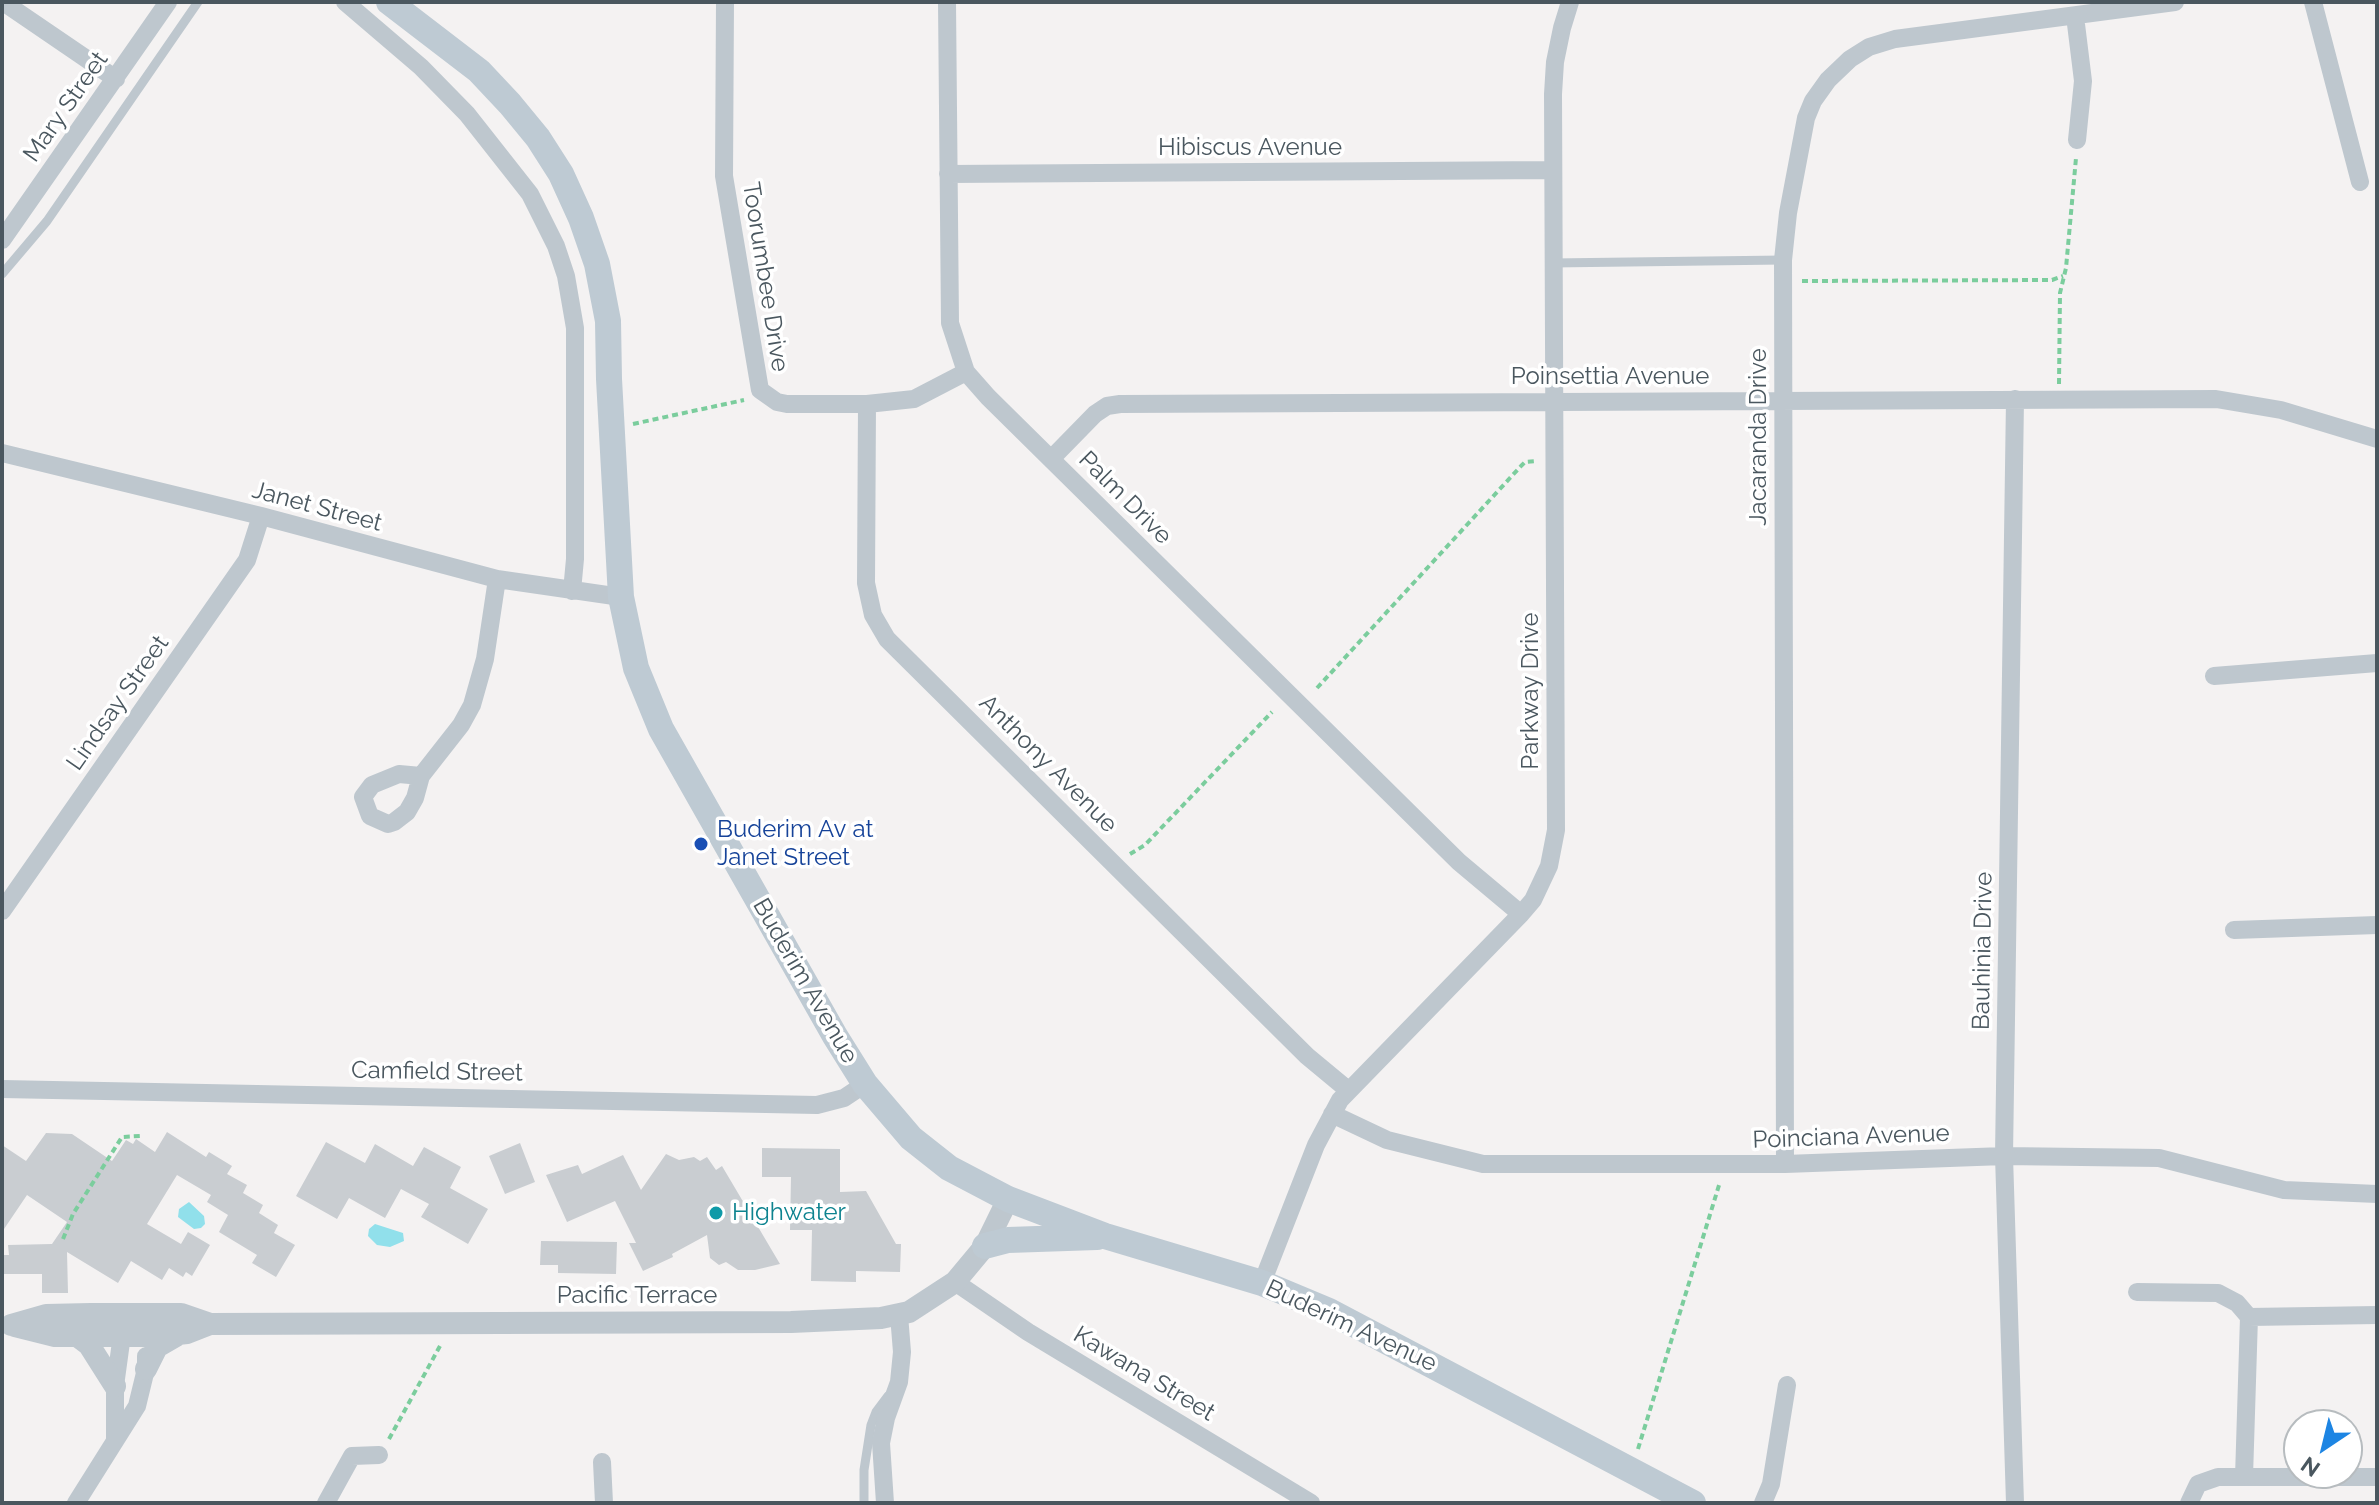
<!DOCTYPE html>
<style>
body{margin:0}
#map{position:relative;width:2379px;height:1505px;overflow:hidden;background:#f4f2f2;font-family:Raleway,sans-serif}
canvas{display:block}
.frame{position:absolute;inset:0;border:4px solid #4a575f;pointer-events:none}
.north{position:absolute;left:2283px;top:1409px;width:80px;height:80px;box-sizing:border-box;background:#fff;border:2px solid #b7bcbf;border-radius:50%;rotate:215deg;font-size:22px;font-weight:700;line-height:32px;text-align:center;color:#4a575f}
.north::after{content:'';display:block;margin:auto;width:28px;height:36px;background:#1d85e3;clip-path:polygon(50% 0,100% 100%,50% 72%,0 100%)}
</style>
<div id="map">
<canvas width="2379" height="1505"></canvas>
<div class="frame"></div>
<div class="north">N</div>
</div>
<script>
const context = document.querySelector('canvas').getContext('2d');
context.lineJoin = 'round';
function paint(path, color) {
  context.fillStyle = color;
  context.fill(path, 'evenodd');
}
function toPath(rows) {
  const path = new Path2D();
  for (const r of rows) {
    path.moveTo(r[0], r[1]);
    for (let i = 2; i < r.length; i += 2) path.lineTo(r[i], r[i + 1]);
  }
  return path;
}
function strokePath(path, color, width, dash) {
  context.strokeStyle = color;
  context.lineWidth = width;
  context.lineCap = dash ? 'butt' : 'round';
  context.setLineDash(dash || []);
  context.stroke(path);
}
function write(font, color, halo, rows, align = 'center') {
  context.font = font + ' Raleway,sans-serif';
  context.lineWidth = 7;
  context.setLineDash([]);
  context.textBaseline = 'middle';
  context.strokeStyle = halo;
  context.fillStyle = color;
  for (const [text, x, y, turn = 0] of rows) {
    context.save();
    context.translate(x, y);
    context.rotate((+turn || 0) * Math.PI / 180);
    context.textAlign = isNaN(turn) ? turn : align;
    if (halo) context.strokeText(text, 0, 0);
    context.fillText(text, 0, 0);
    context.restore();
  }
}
paint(toPath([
 [189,1202,204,1216,205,1224,201,1228,194,1229,178,1217,179,1209],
 [375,1224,403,1233,404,1241,390,1247,377,1245,368,1236,369,1229]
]), '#91e0eb');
paint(toPath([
 [167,1132,206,1157,209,1152,232,1166,227,1174,247,1185,243,1193,263,1205,259,1213,278,1225,274,1233,295,1245,276,1277,252,1263,257,1255,219,1232,228,1215,207,1202,211,1195,177,1175,147,1224,181,1244,188,1232,210,1245,192,1276,186,1272,183,1277,169,1268,162,1280,131,1261,118,1283,67,1252,68,1293,42,1293,42,1274,2,1274,2,1255,9,1255,8,1245,52,1244,67,1222,27,1195,2,1232,2,1145,26,1161,46,1133,72,1134,112,1161,126,1140,133,1144,136,1139,155,1152],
 [326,1142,365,1163,375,1144,413,1166,424,1147,461,1167,450,1188,488,1209,468,1244,421,1217,429,1204,401,1189,385,1218,349,1198,337,1219,296,1196],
 [520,1143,535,1182,505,1194,489,1156],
 [762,1148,840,1149,840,1192,866,1191,896,1244,901,1244,900,1272,856,1271,856,1282,811,1281,812,1230,790,1230,791,1177,762,1177],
 [666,1154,679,1160,694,1157,700,1161,707,1157,716,1170,722,1166,780,1264,755,1270,738,1270,726,1262,719,1265,710,1258,707,1235,672,1254,673,1257,643,1271,629,1243,636,1243,615,1201,567,1222,546,1175,578,1165,582,1174,623,1155,641,1190],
 [541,1241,617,1242,616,1274,558,1273,558,1265,540,1265]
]), '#c9cdd1');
strokePath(toPath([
 [1802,281,2052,280,2063,276],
 [2059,384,2060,293,2066,268,2076,158],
 [633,424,744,400],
 [1317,688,1521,466,1525,462,1537,461],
 [1130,854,1145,845,1272,712],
 [63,1239,73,1214,122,1137,140,1136],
 [389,1439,440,1346],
 [1638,1449,1720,1182]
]), '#7bcd9d', 4, [6, 4]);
strokePath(toPath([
 [1552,263,1783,260],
 [2,274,47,221,198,2],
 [864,1503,864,1470,871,1425,876,1412,888,1396]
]), '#bec7ce', 9);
strokePath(toPath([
 [3,2,116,79],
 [345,2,421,67,467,114,530,194,556,246,566,276,575,328,575,559,572,591],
 [725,2,724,176,760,390,777,402,787,404,867,404,914,399,966,372],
 [947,2,950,323,966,372,988,397,1459,862,1521,914],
 [2313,2,2360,182],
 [2075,16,2083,81,2077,140],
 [948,174,1552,170],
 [2,240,168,2],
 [867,404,866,583,873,615,887,639,1307,1056,1348,1090],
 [2,453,261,516,497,579,621,597],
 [1051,459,1095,414,1107,406,1120,404,2216,399,2281,410,2377,439],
 [2214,676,2377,663],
 [421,776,399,774,372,785,363,797,370,816,388,824,394,822,407,812,415,798,421,776,461,725,472,705,485,659,497,579],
 [2,911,247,560,261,516],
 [2234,930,2377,925],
 [2,1089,817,1105,844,1098,865,1084],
 [1332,1114,1387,1140,1483,1164,1785,1164,2004,1156,2159,1158,2284,1190,2377,1194],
 [1785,1164,1783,260,1788,213,1806,118,1813,101,1828,80,1850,59,1869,47,1895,39,2175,2],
 [955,1282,1028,1332,1311,1503],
 [1262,1283,1316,1145,1340,1100,1521,914,1533,900,1549,866,1556,830,1553,94,1555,62,1562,28,1570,2],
 [2137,1292,2218,1293,2237,1303,2249,1317,2377,1315],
 [115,1440,115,1386,121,1342,130,1325],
 [602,1462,604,1503],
 [2244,1477,2249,1317],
 [76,1503,137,1406,146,1369,146,1356],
 [326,1503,352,1456,379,1455],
 [885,1503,881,1443,886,1418,899,1382,902,1352,899,1315],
 [1763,1503,1771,1484,1787,1385],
 [2015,1503,2004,1156,2015,399],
 [2189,1503,2198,1484,2218,1477,2377,1477]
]), '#bec7ce', 18);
strokePath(toPath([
 [11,1325,46,1315,91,1314,181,1314,210,1324,791,1322,881,1318,909,1312,955,1282,985,1246,1008,1199],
 [15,1326,55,1336,160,1336,187,1333,210,1324],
 [77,1336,89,1345,115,1386],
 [146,1369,157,1347,176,1336]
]), '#bec7ce', 22);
strokePath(toPath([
 [389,2,479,71,510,104,538,138,561,174,581,218,597,264,608,321,609,379,621,597,636,668,661,729,835,1036,865,1084,911,1138,949,1168,1008,1199,1105,1236,1262,1283,1329,1311,1693,1503],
 [985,1246,1008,1240,1097,1237]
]), '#becad3', 26);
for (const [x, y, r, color] of [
 [701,844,8,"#1a4fb4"],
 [716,1213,8,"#0f9aa8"]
]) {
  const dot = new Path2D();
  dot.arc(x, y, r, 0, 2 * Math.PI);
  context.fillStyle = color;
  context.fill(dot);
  strokePath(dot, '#fff', 3);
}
write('24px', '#4a575f', '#fff', [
 ["Mary Street",66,107,-55],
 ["Hibiscus Avenue",1250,148],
 ["Toorumbee Drive",765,277,81],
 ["Poinsettia Avenue",1610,377],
 ["Jacaranda Drive",1759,437,-90],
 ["Palm Drive",1125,498,45],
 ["Janet Street",317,507,15],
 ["Parkway Drive",1531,691,-90],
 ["Lindsay Street",118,703,-55],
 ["Anthony Avenue",1048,764,45],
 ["Bauhinia Drive",1983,951,-89],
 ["Buderim Avenue",805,981,60],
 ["Camfield Street",437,1072,1],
 ["Poinciana Avenue",1851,1137,-2],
 ["Pacific Terrace",637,1296],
 ["Buderim Avenue",1351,1326,25],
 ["Kawana Street",1144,1374,31]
]);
write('24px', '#164399', '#fff', [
 ["Buderim Av at",717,830],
 ["Janet Street",717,858]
], 'left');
write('24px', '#0d838f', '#fff', [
 ["Highwater",732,1213]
], 'left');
</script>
